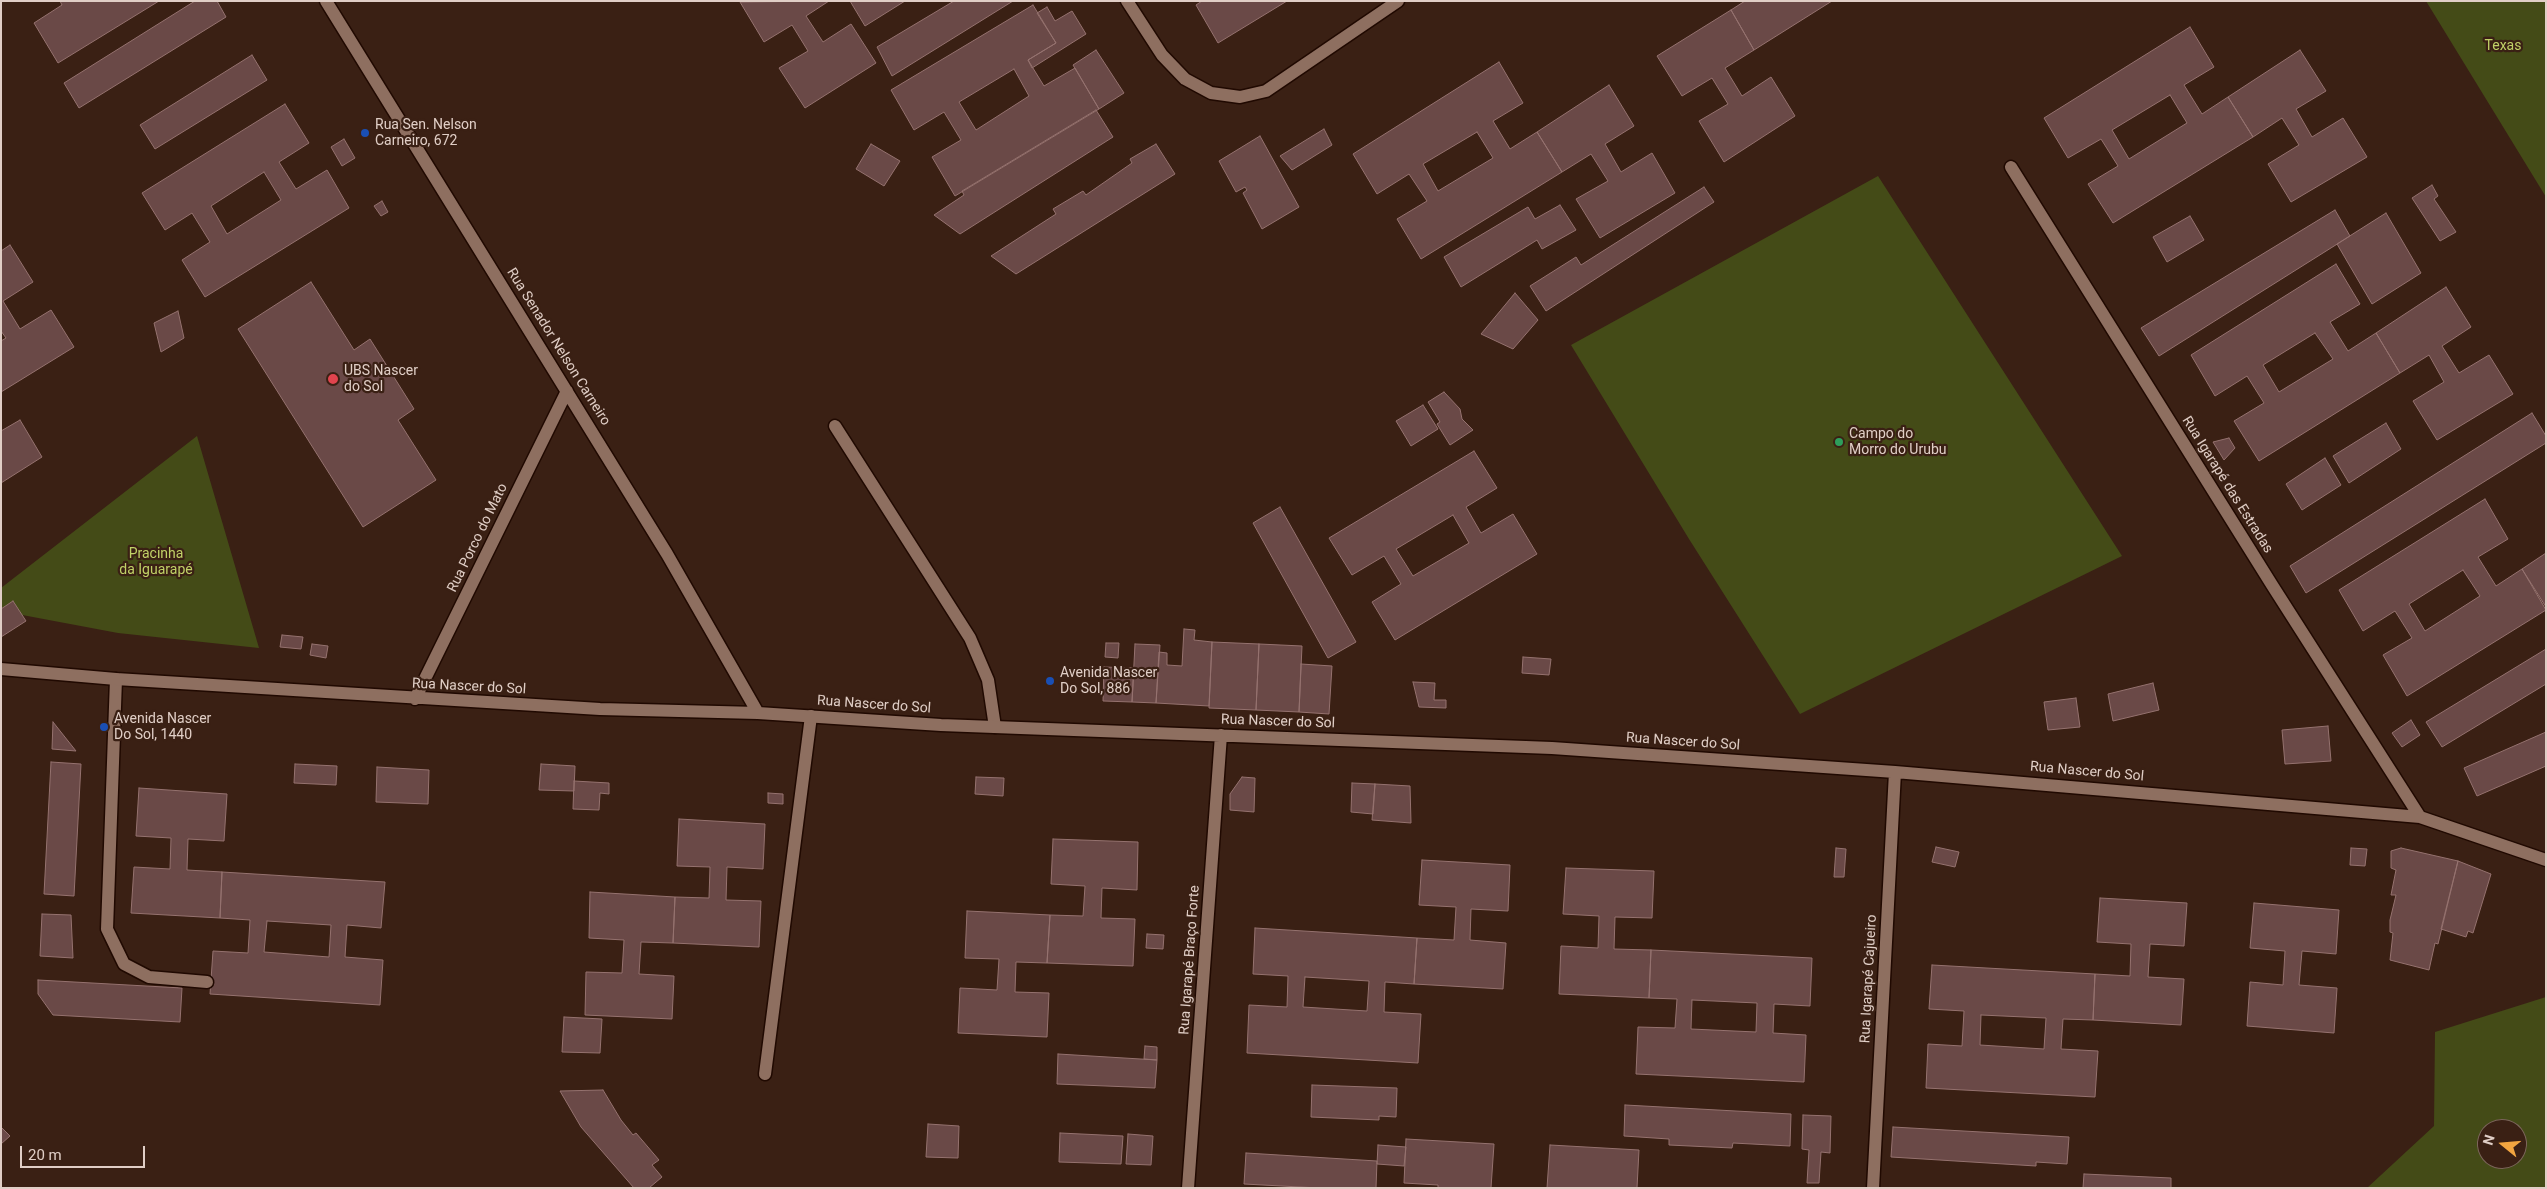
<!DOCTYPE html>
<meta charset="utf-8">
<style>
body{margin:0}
#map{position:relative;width:2547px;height:1189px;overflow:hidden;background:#3a2014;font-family:Roboto,sans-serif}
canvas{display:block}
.frame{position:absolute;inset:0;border:2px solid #e0cec6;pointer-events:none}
.north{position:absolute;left:2477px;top:1119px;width:50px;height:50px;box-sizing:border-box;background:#3a2014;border:1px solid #7c665b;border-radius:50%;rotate:287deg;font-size:14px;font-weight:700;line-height:20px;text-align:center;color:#e0cec6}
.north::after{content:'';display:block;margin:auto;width:18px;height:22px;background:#f2a540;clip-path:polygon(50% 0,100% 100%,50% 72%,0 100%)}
.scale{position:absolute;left:20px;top:1146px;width:125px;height:22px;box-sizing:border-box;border:2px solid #e0cec6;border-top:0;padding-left:6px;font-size:15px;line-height:18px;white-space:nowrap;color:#e0cec6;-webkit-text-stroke:4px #3a2014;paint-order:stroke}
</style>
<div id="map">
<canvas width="2547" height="1189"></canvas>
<div class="frame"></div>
<div class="north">N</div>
<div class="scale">20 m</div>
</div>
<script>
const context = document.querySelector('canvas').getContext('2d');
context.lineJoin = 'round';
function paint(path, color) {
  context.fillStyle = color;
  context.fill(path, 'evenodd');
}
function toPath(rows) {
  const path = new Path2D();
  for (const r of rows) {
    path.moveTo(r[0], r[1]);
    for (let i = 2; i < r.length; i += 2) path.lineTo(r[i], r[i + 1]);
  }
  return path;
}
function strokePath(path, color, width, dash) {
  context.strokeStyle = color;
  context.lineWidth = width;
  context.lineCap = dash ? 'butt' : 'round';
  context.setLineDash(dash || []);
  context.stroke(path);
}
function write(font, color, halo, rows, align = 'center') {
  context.font = font + ' Roboto,sans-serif';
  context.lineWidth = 4.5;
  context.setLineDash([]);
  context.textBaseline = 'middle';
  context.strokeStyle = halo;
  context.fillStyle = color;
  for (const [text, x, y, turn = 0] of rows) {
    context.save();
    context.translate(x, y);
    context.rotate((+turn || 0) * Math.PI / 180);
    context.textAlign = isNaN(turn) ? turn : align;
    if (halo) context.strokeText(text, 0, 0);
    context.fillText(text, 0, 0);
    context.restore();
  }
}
paint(toPath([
 [2426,1,2546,1,2546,197],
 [1878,176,2122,556,1800,714,1689,539,1571,345],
 [197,436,259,648,118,633,1,611,1,588],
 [2546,997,2546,1188,2367,1188,2434,1126,2435,1032],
 [2487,1129,2517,1129,2517,1159,2487,1159]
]), '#444b17');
const building = toPath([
 [60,1,159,1,58,63,34,23,62,5,60,1],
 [195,1,217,1,226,17,79,108,64,83,195,1],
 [829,1,806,16,823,42,851,24,876,63,805,108,779,68,808,51,792,25,764,42,740,2,829,1],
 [850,1,905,1,865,26,850,1],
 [954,1,1013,1,892,76,877,47,954,1],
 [1202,1,1287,1,1218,43,1196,5,1202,1],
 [1745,1,1832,1,1754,50,1731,10,1745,1],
 [1033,5,1056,43,1028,60,1044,86,1075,68,1099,109,955,196,932,157,961,140,944,112,914,130,891,90,1033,5],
 [1014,69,1029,96,976,130,959,102,1014,69],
 [1047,7,1055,21,1072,11,1086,34,1032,68,1028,60,1056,43,1037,13,1047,7],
 [1731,10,1754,50,1725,68,1742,96,1771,77,1795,116,1724,162,1699,121,1728,104,1712,78,1682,96,1657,56,1731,10],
 [2190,27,2214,67,2184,85,2202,114,2228,97,2253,137,2113,223,2088,184,2118,166,2101,139,2068,158,2044,118,2190,27],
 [2170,95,2187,123,2129,159,2112,130,2170,95],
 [1096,50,1124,93,1099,109,1073,65,1096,50],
 [2300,50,2326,91,2296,109,2312,137,2343,118,2367,157,2291,202,2268,164,2299,145,2282,118,2253,137,2228,97,2300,50],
 [252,55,267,80,155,149,140,125,252,55],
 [1499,62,1523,103,1493,121,1510,149,1537,132,1562,172,1421,259,1397,219,1427,201,1409,174,1377,194,1353,154,1499,62],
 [1477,132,1493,158,1438,191,1423,164,1477,132],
 [1609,85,1634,126,1605,144,1621,172,1652,153,1675,193,1600,238,1576,199,1608,181,1591,154,1562,172,1537,132,1609,85],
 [285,104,309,143,279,162,296,189,327,170,349,208,205,297,182,260,210,242,192,213,165,230,142,193,285,104],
 [264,172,281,200,227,234,211,206,264,172],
 [1096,110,1113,137,960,234,934,215,964,195,962,191,1096,110],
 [1324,129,1332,145,1292,170,1280,156,1324,129],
 [1260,136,1299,207,1262,229,1243,193,1247,190,1245,187,1236,192,1219,161,1260,136],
 [344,139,355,158,342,166,331,147,344,139],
 [871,144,900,161,884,186,856,169,871,144],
 [1156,144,1175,174,1016,274,991,256,1056,214,1053,209,1083,191,1086,195,1132,163,1130,159,1156,144],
 [2432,185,2438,196,2434,199,2456,232,2440,241,2412,198,2432,185],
 [1704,187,1714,202,1546,311,1530,286,1576,257,1581,265,1704,187],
 [382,201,388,212,381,216,374,206,382,201],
 [1560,205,1576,230,1542,249,1537,240,1461,287,1444,257,1528,207,1535,219,1560,205],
 [2335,210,2350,236,2159,356,2141,328,2335,210],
 [2386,213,2421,273,2372,304,2337,244,2386,213],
 [2190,216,2204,240,2167,262,2153,237,2190,216],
 [10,245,33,282,3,301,20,329,51,310,74,347,1,392,1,341,6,338,1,331,1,251,10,245],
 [2336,264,2360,304,2330,322,2348,351,2376,333,2400,373,2259,461,2234,421,2264,403,2247,376,2215,396,2191,355,2336,264],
 [2315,333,2333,359,2279,392,2263,365,2315,333],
 [311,282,354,350,370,339,414,409,398,420,436,480,363,527,238,329,311,282],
 [2446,287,2471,327,2442,346,2459,373,2489,355,2513,394,2437,440,2413,401,2444,382,2429,355,2400,373,2376,333,2446,287],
 [1515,293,1538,320,1513,349,1481,334,1515,293],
 [178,311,184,338,161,352,154,323,178,311],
 [1444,392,1460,409,1462,419,1473,430,1450,445,1437,424,1440,422,1428,402,1444,392],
 [1423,405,1438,429,1411,446,1396,421,1423,405],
 [2532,413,2546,436,2546,443,2306,593,2290,566,2532,413],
 [20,420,42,457,1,483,1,431,20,420],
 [2386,423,2401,449,2349,483,2333,456,2386,423],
 [2229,438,2235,448,2224,460,2213,442,2229,438],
 [1474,451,1497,488,1466,507,1481,533,1513,514,1537,554,1395,640,1372,602,1401,584,1384,556,1352,575,1329,538,1474,451],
 [1453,515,1469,543,1413,576,1396,549,1453,515],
 [2325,458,2341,485,2302,510,2286,484,2325,458],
 [2485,499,2508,539,2478,557,2496,586,2522,569,2546,610,2407,696,2383,655,2412,638,2395,611,2363,631,2339,590,2485,499],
 [2463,570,2480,596,2425,631,2409,604,2463,570],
 [1280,507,1356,642,1328,658,1253,523,1280,507],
 [2546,553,2546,607,2522,569,2546,553],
 [13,601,26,621,1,637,1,609,13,601],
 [1184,629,1195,630,1194,640,1212,642,1209,706,1156,703,1159,652,1167,653,1167,665,1182,666,1184,629],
 [282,635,303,637,301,649,280,647,282,635],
 [1212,642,1259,644,1256,710,1209,708,1212,642],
 [1106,643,1119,643,1118,658,1105,657,1106,643],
 [312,644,328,646,326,658,310,655,312,644],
 [1135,644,1160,645,1156,703,1132,702,1135,644],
 [1259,644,1302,646,1299,712,1256,710,1259,644],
 [2546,649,2546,684,2442,747,2426,722,2546,649],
 [1523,657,1551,659,1549,675,1522,673,1523,657],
 [1301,664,1332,666,1329,714,1299,712,1301,664],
 [1104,667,1134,668,1132,702,1103,701,1104,667],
 [1413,682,1435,683,1434,700,1446,700,1446,708,1419,707,1413,682],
 [2153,683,2159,710,2113,721,2108,694,2153,683],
 [2076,698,2080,727,2048,730,2044,702,2076,698],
 [2411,720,2420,735,2402,747,2392,733,2411,720],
 [53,722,76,751,52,749,53,722],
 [2328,726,2331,761,2285,764,2282,730,2328,726],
 [2546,732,2546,766,2477,796,2464,768,2546,732],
 [51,762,81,764,74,896,44,894,51,762],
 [295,764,337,766,336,785,294,783,295,764],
 [541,764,575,766,574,791,539,790,541,764],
 [377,767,429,770,428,804,376,802,377,767],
 [976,777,1004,778,1003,796,975,794,976,777],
 [1242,777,1255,778,1254,812,1230,810,1230,794,1242,777],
 [574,781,609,783,609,794,600,793,599,810,573,809,574,781],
 [1352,783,1375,784,1373,814,1351,812,1352,783],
 [1375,784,1410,786,1411,823,1372,820,1375,784],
 [139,788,227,794,224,841,188,839,187,870,222,872,220,918,131,913,134,867,170,869,171,838,136,836,139,788],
 [768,793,783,794,783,804,768,803,768,793],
 [679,819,765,824,763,869,727,867,726,900,761,901,759,947,673,943,675,897,709,898,710,867,677,866,679,819],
 [1053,839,1138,842,1137,890,1102,888,1101,918,1135,919,1133,966,1047,963,1050,915,1083,916,1085,886,1051,884,1053,839],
 [1936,847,1959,852,1955,867,1932,862,1936,847],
 [1836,848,1846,849,1844,877,1834,877,1836,848],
 [2351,848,2367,849,2365,866,2350,865,2351,848],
 [2401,848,2458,861,2438,944,2435,943,2429,970,2390,960,2393,933,2390,932,2390,920,2396,895,2391,895,2396,870,2391,868,2391,851,2401,848],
 [1422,860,1510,865,1508,911,1471,909,1470,940,1506,943,1503,989,1414,984,1417,938,1454,940,1456,907,1419,905,1422,860],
 [2458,861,2491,874,2473,933,2468,931,2466,937,2441,929,2458,861],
 [1566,868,1654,871,1652,918,1615,917,1614,949,1651,950,1649,998,1559,994,1561,946,1598,948,1599,916,1563,914,1566,868],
 [222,872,385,882,381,928,347,925,345,957,383,960,380,1005,210,994,213,951,248,953,250,920,220,918,222,872],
 [267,921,331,925,329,957,264,952,267,921],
 [590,892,675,897,673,943,641,942,639,974,674,976,672,1019,585,1015,586,972,622,973,624,940,589,938,590,892],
 [2100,898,2187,903,2184,946,2150,944,2148,977,2184,979,2181,1025,2093,1020,2095,974,2130,976,2131,944,2097,942,2100,898],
 [2254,903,2339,910,2336,954,2302,951,2299,985,2337,988,2334,1033,2247,1026,2250,982,2283,985,2285,951,2250,948,2254,903],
 [967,911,1050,915,1047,963,1016,962,1015,992,1049,993,1047,1037,958,1033,960,988,997,990,999,959,965,958,967,911],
 [42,914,71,915,73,958,40,956,42,914],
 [1255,928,1417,938,1414,984,1385,982,1384,1012,1421,1014,1418,1063,1247,1053,1249,1005,1287,1007,1288,976,1253,974,1255,928],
 [1305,977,1369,981,1367,1011,1303,1007,1305,977],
 [1147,934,1164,935,1163,949,1146,948,1147,934],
 [1651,950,1812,958,1810,1006,1774,1004,1773,1033,1806,1035,1804,1082,1636,1074,1638,1027,1675,1028,1677,999,1649,998,1651,950],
 [1692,1000,1757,1003,1756,1032,1691,1029,1692,1000],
 [1932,965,2095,974,2093,1020,2063,1019,2061,1049,2098,1051,2095,1097,1926,1088,1928,1044,1962,1046,1964,1011,1929,1009,1932,965],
 [1981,1015,2046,1018,2044,1049,1980,1045,1981,1015],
 [38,980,182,988,180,1022,53,1015,38,994,38,980],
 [564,1017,602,1019,600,1053,562,1052,564,1017],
 [1145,1046,1157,1047,1157,1060,1144,1059,1145,1046],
 [1058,1054,1157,1060,1155,1088,1057,1084,1058,1054],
 [1312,1085,1397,1088,1396,1117,1379,1116,1379,1120,1311,1117,1312,1085],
 [603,1090,621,1120,633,1135,636,1133,659,1160,652,1165,662,1177,649,1188,634,1188,581,1127,560,1091,603,1090],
 [1625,1105,1791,1114,1790,1146,1733,1143,1732,1148,1669,1145,1669,1139,1624,1136,1625,1105],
 [1803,1115,1831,1116,1830,1153,1821,1152,1819,1183,1807,1183,1809,1150,1802,1149,1803,1115],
 [928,1124,959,1126,958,1158,926,1157,928,1124],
 [1,1127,10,1136,1,1144,1,1127],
 [1893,1127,2069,1137,2067,1164,2036,1162,2036,1166,1891,1157,1893,1127],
 [1060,1133,1123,1136,1121,1164,1059,1162,1060,1133],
 [1128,1134,1153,1136,1151,1165,1126,1164,1128,1134],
 [1406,1139,1494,1144,1491,1188,1438,1188,1438,1185,1404,1183,1406,1139],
 [1378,1145,1406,1147,1404,1166,1377,1164,1378,1145],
 [1550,1145,1639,1150,1637,1188,1547,1188,1550,1145],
 [1246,1153,1377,1161,1376,1188,1319,1188,1244,1184,1246,1153],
 [2084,1174,2171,1178,2171,1188,2083,1188,2084,1174]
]);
paint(building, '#6a4947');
strokePath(building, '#95726f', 1);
const lane = toPath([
 [835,426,970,638,988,680,995,727],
 [116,679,107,929,124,964,149,977,207,982],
 [765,1074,811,716]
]);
const street = toPath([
 [326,1,667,554,758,713],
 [1127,1,1162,55,1185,79,1211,93,1240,97,1266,91,1398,1],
 [2011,167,2272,585,2420,817],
 [1,669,116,679,600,709,758,713,941,725,1552,748,1895,772,2420,817,2546,860],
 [415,699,567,391],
 [1188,1188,1221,735],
 [1873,1188,1895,772]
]);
strokePath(lane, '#200901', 15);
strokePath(street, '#200901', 15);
strokePath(lane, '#8e6f60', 12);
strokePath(street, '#8e6f60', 12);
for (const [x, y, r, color] of [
 [365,133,5,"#1a4fb4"],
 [333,379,6,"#e0444e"],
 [1839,442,5,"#2e9e5b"],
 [1050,681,5,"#1a4fb4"],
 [104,727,5,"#1a4fb4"]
]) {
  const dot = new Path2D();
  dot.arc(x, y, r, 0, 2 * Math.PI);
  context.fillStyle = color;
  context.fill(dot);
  strokePath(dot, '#3a2014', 2);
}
write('14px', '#c0d167', '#3a2014', [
 ["Texas",2503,46],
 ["Pracinha",156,554],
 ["da Iguarapé",156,570]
]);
write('14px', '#e0cec6', '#3a2014', [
 ["Rua Sen. Nelson",375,125],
 ["Carneiro, 672",375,141],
 ["UBS Nascer",344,371],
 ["do Sol",344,387],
 ["Campo do",1849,434],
 ["Morro do Urubu",1849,450],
 ["Avenida Nascer",1060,673],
 ["Do Sol, 886",1060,689],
 ["Avenida Nascer",114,719],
 ["Do Sol, 1440",114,735]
], 'left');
write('14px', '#e0cec6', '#3a2014', [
 ["Rua Senador Nelson Carneiro",558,347,58],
 ["Rua Igarapé das Estradas",2227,485,58],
 ["Rua Porco do Mato",478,538,-64],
 ["Rua Nascer do Sol",469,687,3],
 ["Rua Nascer do Sol",874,705,4],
 ["Rua Nascer do Sol",1278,722,2],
 ["Rua Nascer do Sol",1683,742,4],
 ["Rua Nascer do Sol",2087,772,5],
 ["Rua Igarapé Braço Forte",1190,960,-86],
 ["Rua Igarapé Cajueiro",1869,979,-87]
]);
</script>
